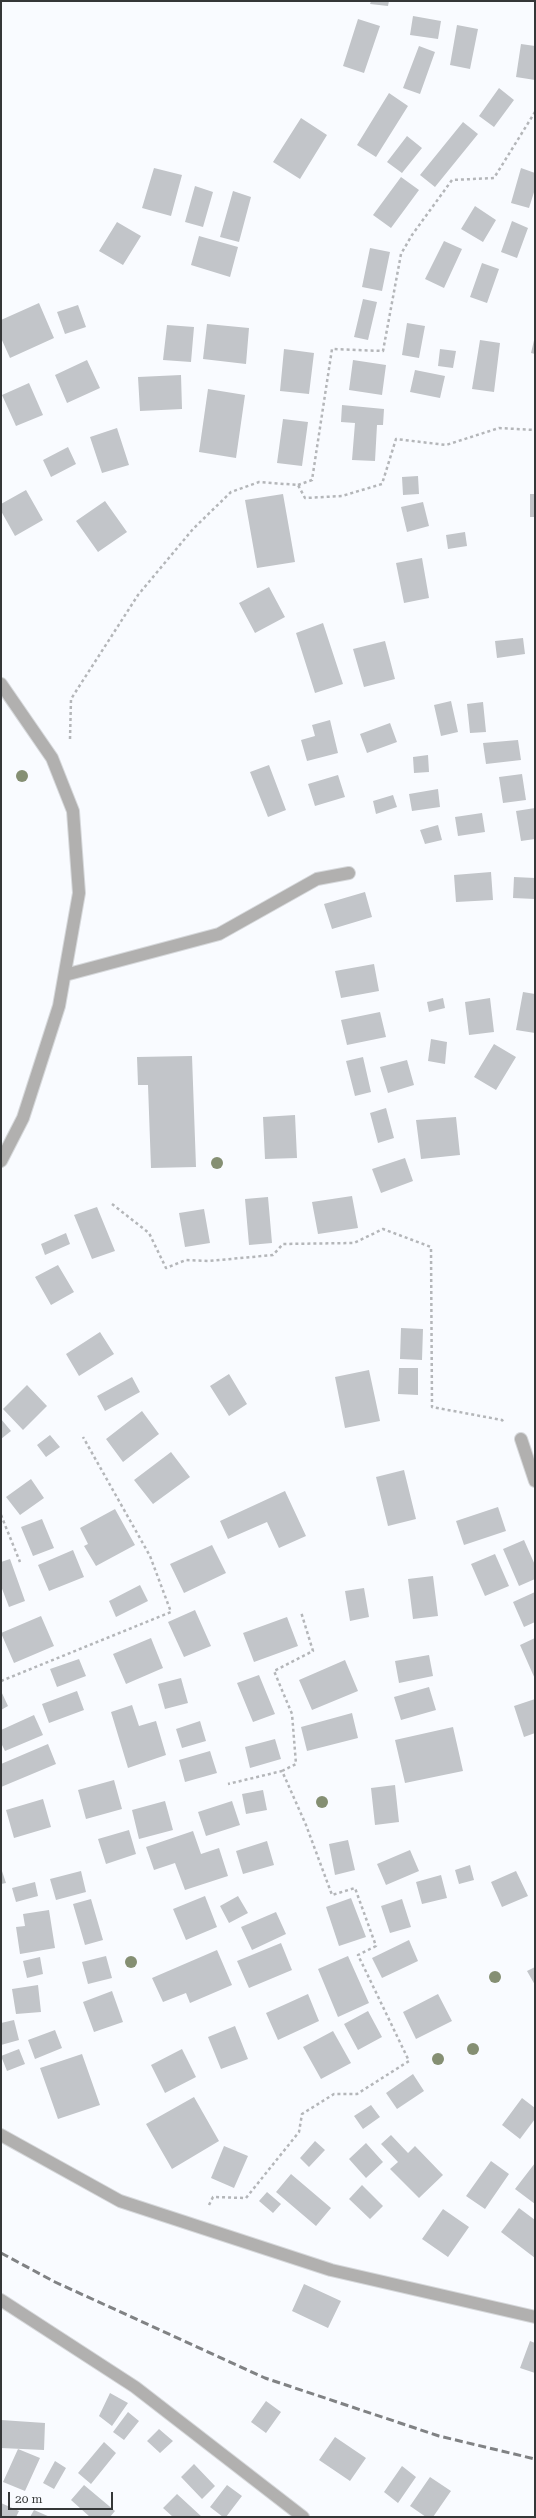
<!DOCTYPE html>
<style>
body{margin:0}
#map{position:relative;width:536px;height:2518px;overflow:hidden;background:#f9fbff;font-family:"Roboto Serif",serif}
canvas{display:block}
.frame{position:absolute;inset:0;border:2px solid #353738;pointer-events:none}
.scale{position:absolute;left:8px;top:2492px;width:105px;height:18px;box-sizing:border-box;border:2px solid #353738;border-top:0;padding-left:5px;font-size:12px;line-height:14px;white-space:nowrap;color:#353738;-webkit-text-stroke:3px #f9fbff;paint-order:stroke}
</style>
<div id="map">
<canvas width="536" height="2518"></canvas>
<div class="frame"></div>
<div class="scale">20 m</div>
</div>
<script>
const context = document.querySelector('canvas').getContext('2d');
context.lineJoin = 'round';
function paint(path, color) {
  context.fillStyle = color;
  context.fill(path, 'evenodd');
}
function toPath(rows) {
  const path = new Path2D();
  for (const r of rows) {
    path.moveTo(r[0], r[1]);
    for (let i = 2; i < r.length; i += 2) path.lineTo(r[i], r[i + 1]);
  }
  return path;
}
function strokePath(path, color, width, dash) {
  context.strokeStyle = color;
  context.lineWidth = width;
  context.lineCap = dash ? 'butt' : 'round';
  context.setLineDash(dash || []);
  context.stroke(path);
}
paint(toPath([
 [371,1,389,1,388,6,370,4],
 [413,16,441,21,438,39,410,35],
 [358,19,380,26,364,73,343,66],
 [457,25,478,29,470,69,450,65],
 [521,44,535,46,535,80,516,77],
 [419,46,435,52,420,94,403,88],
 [499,88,514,100,494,127,479,116],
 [389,93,408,106,376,157,357,145],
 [301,118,327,135,300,179,273,162],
 [463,122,478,134,435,187,420,175],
 [407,136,422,148,402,173,387,162],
 [154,168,182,175,171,216,142,208],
 [521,168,535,173,535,189,529,208,511,203],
 [401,177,419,190,391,228,373,215],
 [195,186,213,192,203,227,185,222],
 [233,191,251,197,239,242,220,237],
 [475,206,496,220,483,242,461,229],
 [512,221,528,228,517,258,501,252],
 [117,222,141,236,123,265,99,251],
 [199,236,238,247,230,277,191,265],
 [444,241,462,249,444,288,425,279],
 [370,248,390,252,382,291,362,287],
 [482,263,499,269,487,303,470,297],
 [363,299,377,302,368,340,354,337],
 [39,303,54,338,10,358,1,338,1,320],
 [78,305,86,327,65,334,57,312],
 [407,323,425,326,419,358,402,355],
 [207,324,249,328,246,364,203,359],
 [167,325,194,327,191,362,163,360],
 [535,336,535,354,531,353],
 [480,340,500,343,494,392,472,389],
 [284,349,314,353,309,394,280,391],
 [440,349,456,351,453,368,438,366],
 [87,360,100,388,67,403,55,375],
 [353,360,386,365,382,395,349,390],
 [415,370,445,376,440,398,410,392],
 [181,375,182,409,140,411,138,377],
 [29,383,43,415,16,426,2,395],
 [208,389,245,395,236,458,199,452],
 [342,405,384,409,383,425,377,425,375,461,352,460,355,423,341,422],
 [283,419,308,422,302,466,277,463],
 [117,428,129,465,102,473,90,437],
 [68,447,76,464,51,477,43,460],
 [418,476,419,494,403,495,402,477],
 [26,490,43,520,15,536,1,511,1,504],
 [283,494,295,562,257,568,245,500],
 [530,494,535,494,535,517,530,517],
 [105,501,127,532,98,552,76,521],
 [423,502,429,526,407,532,401,507],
 [465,532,467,546,448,549,446,535],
 [422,558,429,598,404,603,396,563],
 [269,587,285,617,255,633,239,603],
 [323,623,343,684,315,693,296,633],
 [523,638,525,654,497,658,495,641],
 [385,641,395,679,364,687,353,649],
 [451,701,458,732,441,736,434,705],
 [483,702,486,732,470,733,467,704],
 [330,720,338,753,307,761,301,740,315,736,312,725],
 [390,723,397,742,367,753,360,734],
 [518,740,521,760,486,764,483,743],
 [428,755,429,772,414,773,413,757],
 [269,765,286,810,268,817,250,772],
 [522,774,526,800,503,803,499,777],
 [338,775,345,797,315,806,308,784],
 [438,789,440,807,412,811,409,794],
 [393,795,397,807,376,814,373,801],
 [535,808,535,839,521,841,516,811],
 [482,813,485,832,458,836,455,817],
 [438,825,442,840,425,844,420,830],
 [491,872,493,900,456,902,454,875],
 [514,877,535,878,535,899,513,898],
 [365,892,372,917,332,929,324,904],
 [374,964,379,991,341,998,335,971],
 [523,992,535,994,535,1033,516,1030],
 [443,998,445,1008,429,1012,427,1002],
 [490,998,494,1032,469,1035,465,1002],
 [380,1012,386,1037,347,1045,341,1020],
 [431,1039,447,1042,445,1064,428,1061],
 [494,1044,516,1057,496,1090,474,1077],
 [192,1056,196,1167,151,1168,148,1085,138,1085,137,1057],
 [363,1057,371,1092,355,1096,346,1061],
 [407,1060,414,1085,388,1093,380,1067],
 [386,1108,394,1138,378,1143,370,1113],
 [295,1115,297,1158,265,1159,263,1117],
 [456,1117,460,1155,421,1159,416,1120],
 [405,1158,413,1181,381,1193,372,1169],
 [352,1196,358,1228,318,1234,312,1202],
 [268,1197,272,1243,249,1245,245,1199],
 [97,1207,115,1251,92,1259,74,1215],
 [204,1209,210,1243,185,1247,179,1213],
 [66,1233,70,1244,45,1255,41,1244],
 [58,1265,74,1292,51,1305,35,1277],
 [401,1328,423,1329,422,1360,400,1359],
 [100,1332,114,1354,79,1376,66,1354],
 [399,1368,418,1368,418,1395,398,1394],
 [369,1370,380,1421,345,1428,335,1377],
 [229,1374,247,1404,229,1416,210,1386],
 [132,1377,140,1392,105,1411,97,1396],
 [27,1385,47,1406,23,1430,3,1409],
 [142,1411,159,1434,123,1462,106,1439],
 [1,1419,11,1431,1,1439],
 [50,1435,60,1447,46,1457,37,1445],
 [171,1452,190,1477,153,1504,134,1480],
 [404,1470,416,1519,388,1526,376,1477],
 [31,1479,44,1498,20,1515,6,1497],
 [285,1491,306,1536,279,1548,267,1522,228,1539,220,1521],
 [498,1507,506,1531,464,1545,456,1521],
 [115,1509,135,1545,96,1566,84,1546,88,1544,80,1528],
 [42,1519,54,1548,33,1556,21,1527],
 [524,1540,535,1565,535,1579,519,1586,503,1549],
 [212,1545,226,1573,184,1593,170,1564],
 [73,1550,84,1577,49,1591,38,1565],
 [495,1554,509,1586,485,1596,471,1564],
 [10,1559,25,1601,9,1607,1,1586,1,1562],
 [433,1576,438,1616,413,1619,408,1579],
 [140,1585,148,1601,116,1617,109,1601],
 [364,1588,369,1617,350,1621,345,1591],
 [535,1592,535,1622,524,1627,513,1602],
 [195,1610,211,1646,184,1657,168,1622],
 [41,1616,54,1646,14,1663,1,1633],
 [287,1617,298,1646,254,1662,243,1633],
 [151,1638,163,1668,126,1684,113,1654],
 [535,1638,535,1679,520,1645],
 [429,1655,433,1676,399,1683,395,1661],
 [79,1659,86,1676,57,1687,50,1669],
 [345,1660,358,1691,312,1710,299,1680],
 [259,1675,275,1714,253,1722,237,1683],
 [181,1678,188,1703,165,1709,158,1684],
 [429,1687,436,1710,401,1720,394,1697],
 [1,1691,8,1706,1,1710],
 [77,1691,84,1710,49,1723,42,1704],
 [535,1699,535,1733,524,1737,514,1706],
 [132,1705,139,1726,156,1721,166,1755,128,1768,111,1712],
 [352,1713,358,1738,307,1751,301,1727],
 [34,1715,43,1735,5,1751,1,1743,1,1730],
 [200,1721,206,1741,182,1748,176,1729],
 [453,1727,463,1771,405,1783,395,1740],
 [275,1739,281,1759,250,1768,245,1747],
 [48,1744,56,1764,1,1787,1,1764],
 [210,1751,217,1773,185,1782,179,1760],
 [114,1780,122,1809,86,1819,78,1790],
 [395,1785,399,1822,375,1825,371,1788],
 [263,1790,267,1810,246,1814,242,1794],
 [43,1799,51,1827,14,1838,6,1810],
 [165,1801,173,1830,139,1839,132,1810],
 [232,1801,240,1825,206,1836,198,1812],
 [129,1830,136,1854,106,1864,98,1839],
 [193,1831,201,1854,219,1848,228,1876,185,1890,175,1863,154,1870,146,1847],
 [348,1840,355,1870,335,1875,329,1844],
 [267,1841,274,1865,243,1874,236,1851],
 [410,1850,419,1871,386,1885,377,1864],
 [470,1865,474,1880,459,1884,455,1870],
 [1,1868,6,1883,1,1884],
 [81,1871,86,1892,56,1900,50,1879],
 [516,1871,528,1896,502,1907,491,1882],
 [441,1875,447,1898,422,1904,416,1882],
 [35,1882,38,1896,16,1902,12,1888],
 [205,1896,217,1927,186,1940,173,1909],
 [238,1896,248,1913,229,1923,220,1906],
 [351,1898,366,1937,339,1946,326,1907],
 [91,1899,103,1940,85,1945,73,1904],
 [402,1899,411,1927,390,1933,381,1906],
 [49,1910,55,1948,20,1954,16,1927,25,1926,23,1914],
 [276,1912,286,1934,252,1950,241,1927],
 [409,1940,418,1961,382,1978,372,1958],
 [281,1943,292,1970,249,1988,237,1961],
 [217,1950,232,1985,190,2003,186,1993,163,2002,152,1978],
 [106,1956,112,1978,88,1984,82,1962],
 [348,1956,369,2003,338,2017,318,1969],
 [40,1957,43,1974,27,1978,23,1961],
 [535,1967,535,1985,527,1971],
 [38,1985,41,2012,16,2014,12,1989],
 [112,1991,123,2022,94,2032,83,2002],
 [308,1994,319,2021,278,2040,266,2013],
 [438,1994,452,2021,416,2039,403,2012],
 [368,2011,382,2037,358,2050,344,2024],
 [14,2020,19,2040,1,2045,1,2023],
 [235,2026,248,2059,221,2069,208,2037],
 [55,2030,62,2048,35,2059,28,2040],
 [333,2031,351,2063,321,2079,303,2047],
 [19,2049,25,2064,7,2071,1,2056],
 [182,2049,196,2077,165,2093,151,2065],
 [82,2054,100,2105,58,2119,40,2068],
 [413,2074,424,2091,397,2109,386,2093],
 [194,2097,219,2141,172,2169,146,2124],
 [522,2098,535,2108,535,2119,520,2139,502,2125],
 [371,2105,380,2117,363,2129,354,2116],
 [391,2135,408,2153,415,2146,443,2175,419,2198,390,2169,398,2162,381,2144],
 [315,2141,325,2150,309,2167,300,2158],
 [366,2143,383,2162,366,2178,349,2159],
 [224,2146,248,2156,234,2188,211,2178],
 [491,2161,509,2174,485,2209,466,2196],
 [535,2163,535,2204,515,2189],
 [291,2174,331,2208,316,2226,276,2192],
 [362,2185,383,2206,370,2219,349,2199],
 [267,2192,281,2204,273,2213,259,2201],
 [519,2208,535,2220,535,2258,501,2232],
 [443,2209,469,2227,448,2257,422,2239],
 [304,2284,341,2301,328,2328,292,2311],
 [530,2341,535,2343,535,2373,520,2368],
 [110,2393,128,2403,112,2426,99,2416],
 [266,2401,281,2412,266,2433,251,2422],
 [128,2412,139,2421,124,2440,113,2432],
 [1,2420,45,2423,44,2450,1,2448],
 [159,2429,173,2441,160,2453,147,2441],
 [335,2437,366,2458,350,2481,319,2460],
 [104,2442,116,2453,91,2484,78,2473],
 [18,2449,40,2458,25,2491,3,2482],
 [55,2461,66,2468,54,2489,43,2483],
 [194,2464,215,2486,202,2499,181,2477],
 [402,2466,416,2477,398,2503,384,2492],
 [430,2477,451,2491,433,2517,426,2517,410,2506],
 [84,2485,115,2511,110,2517,90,2517,71,2500],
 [227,2485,242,2496,226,2517,223,2517,210,2507],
 [177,2494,202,2517,173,2517,163,2508],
 [1,2503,19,2511,16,2517,1,2517],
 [34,2510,50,2517,30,2517]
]), '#c2c5c9');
const minor = toPath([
 [1,684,52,758,73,811,79,893,59,1006,23,1118,1,1161],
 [65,975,219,934,317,879,349,873],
 [521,1439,535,1481],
 [1,2135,120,2201,331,2270,535,2317],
 [1,2300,135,2387,303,2517]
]);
strokePath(minor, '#d6d8db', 14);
strokePath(toPath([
 [298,485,312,480,332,349,383,351,401,254,412,235,452,180,494,178,535,112],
 [70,739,71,699,138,595,193,529,231,492,259,482,298,485,305,498,342,496,382,484,396,439,446,445,499,428,535,430],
 [112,1204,149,1233,166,1268,186,1260,209,1261,273,1255,283,1244,354,1243,383,1229,431,1247,432,1407,502,1420,504,1423],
 [1,1515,20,1562],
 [1,1681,171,1612,150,1556,83,1437],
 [282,1771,296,1764,292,1714,274,1671,313,1651,301,1612],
 [209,2205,213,2197,246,2198,299,2132,302,2114,334,2094,357,2094,409,2061,358,1955,376,1946,355,1888,332,1895,306,1825,282,1771,228,1784]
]), '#b4b6b9', 2.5, [3, 3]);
strokePath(minor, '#b1b0af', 12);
strokePath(toPath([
 [1,2253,55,2282,265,2378,439,2436,535,2459]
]), '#808284', 3, [8, 4]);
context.fillStyle = '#858f73';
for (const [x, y] of [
 [22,776],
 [217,1163],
 [322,1802],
 [131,1962],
 [495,1977],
 [473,2049],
 [438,2059]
]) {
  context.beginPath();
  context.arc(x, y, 6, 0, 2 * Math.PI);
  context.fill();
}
</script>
